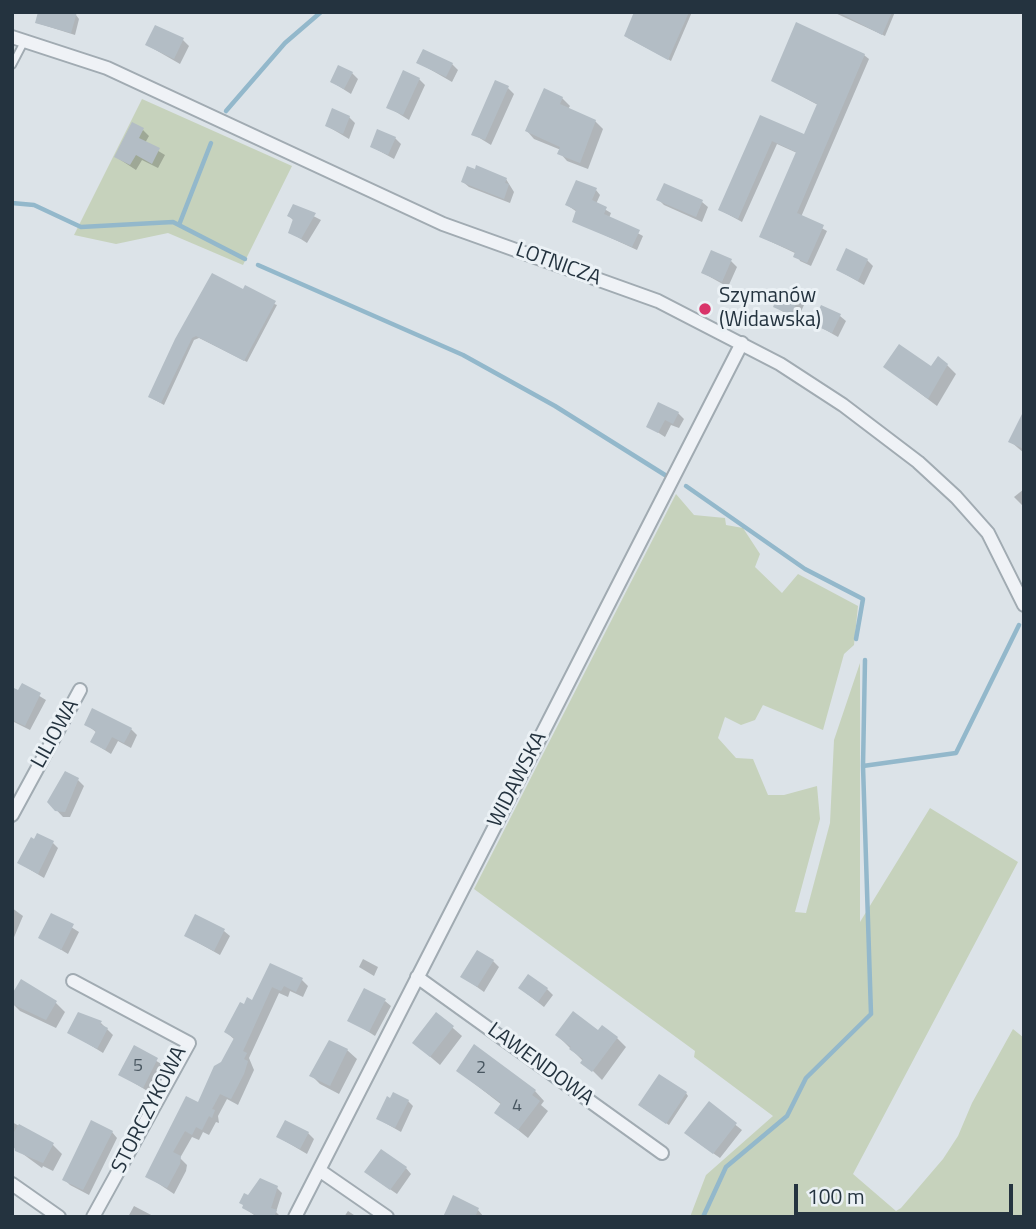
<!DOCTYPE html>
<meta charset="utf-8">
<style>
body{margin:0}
#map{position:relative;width:1036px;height:1229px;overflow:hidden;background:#dce3e8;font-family:"Titillium Web",sans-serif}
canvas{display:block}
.frame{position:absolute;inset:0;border:14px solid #24333f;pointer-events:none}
.scale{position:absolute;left:794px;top:1184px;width:219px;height:32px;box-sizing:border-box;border:4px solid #24333f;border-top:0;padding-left:9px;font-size:21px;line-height:24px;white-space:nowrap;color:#24333f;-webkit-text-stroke:5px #ebf1f5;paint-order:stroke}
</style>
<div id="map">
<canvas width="1036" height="1229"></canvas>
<div class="frame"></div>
<div class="scale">100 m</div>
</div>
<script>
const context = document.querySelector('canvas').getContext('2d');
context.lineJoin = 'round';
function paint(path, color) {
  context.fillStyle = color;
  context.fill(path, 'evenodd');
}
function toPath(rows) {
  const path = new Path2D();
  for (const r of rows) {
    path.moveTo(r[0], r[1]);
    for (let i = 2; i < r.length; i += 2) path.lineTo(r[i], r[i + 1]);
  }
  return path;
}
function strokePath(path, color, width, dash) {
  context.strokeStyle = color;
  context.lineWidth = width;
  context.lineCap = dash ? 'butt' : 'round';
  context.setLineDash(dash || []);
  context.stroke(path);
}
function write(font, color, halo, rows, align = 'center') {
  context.font = font + ' "Titillium Web",sans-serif';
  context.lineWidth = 6;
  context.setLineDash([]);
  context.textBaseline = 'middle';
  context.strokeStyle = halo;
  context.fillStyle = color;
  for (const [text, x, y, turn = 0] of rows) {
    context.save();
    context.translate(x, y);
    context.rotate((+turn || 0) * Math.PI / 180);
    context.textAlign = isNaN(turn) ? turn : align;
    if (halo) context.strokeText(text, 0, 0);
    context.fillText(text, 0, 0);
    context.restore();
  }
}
paint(toPath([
 [142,99,292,166,243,265,168,233,116,244,74,235],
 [676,494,694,515,725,518,726,525,743,528,760,554,755,567,782,593,798,574,858,606,854,645,844,654,823,730,763,705,755,720,741,725,725,717,718,738,736,758,753,759,768,795,784,795,817,786,820,819,795,912,806,913,830,823,834,740,860,663,860,922,930,808,1018,862,853,1174,896,1211,901,1208,943,1159,958,1136,972,1103,1013,1029,1024,1038,1024,1217,690,1217,706,1175,773,1116,694,1057,695,1051,474,889]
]), '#c6d2bc');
paint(toPath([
 [636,12,692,12,671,61,628,38],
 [833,12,895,12,885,36],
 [76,15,79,19,75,35,37,23],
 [183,40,189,46,180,64,147,45],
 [864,55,869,59,801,217,827,231,811,266,800,261,797,254,761,237,797,153,777,144,742,222,720,210,760,117,804,137,818,105,773,81],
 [419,63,452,64,458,70,452,82],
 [352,73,358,79,351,94,332,82],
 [419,79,425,85,409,120,388,107],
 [508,88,514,94,491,145,473,134],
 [562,98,570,106,568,109,595,121,603,129,588,169,567,161,560,153,561,150,534,139,527,131],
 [349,117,355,123,349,139,327,126],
 [143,130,149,136,145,143,165,155,158,168,142,160,136,170,116,157],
 [395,138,401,144,394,159,372,147],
 [506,179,514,192,510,203,469,187,463,182],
 [596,190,600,195,596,204,611,213,609,218,643,236,637,250,574,221,577,212,567,205],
 [658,199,702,202,708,207,702,222,664,205],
 [294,206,321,220,307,243,290,232,294,221,289,216],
 [867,260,873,266,864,285,838,270],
 [731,261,737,267,728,287,703,273],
 [243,292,277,305,247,362,199,338,194,340,164,405,153,399,177,340],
 [798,299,804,305,797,320,775,307],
 [840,316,846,321,838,337,815,324],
 [947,365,956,374,937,406,885,367,931,368],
 [678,413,684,419,679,428,671,425,665,437,648,426],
 [1024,414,1024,453,1011,442],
 [1024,489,1024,507,1014,497],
 [23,686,46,700,30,730,12,721,12,699],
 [86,724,131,729,137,735,131,748,118,741,111,754,92,742,97,733],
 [78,780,84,786,70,817,63,817,49,802],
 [53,843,58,848,44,878,19,863],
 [12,908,23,916,12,942],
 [52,915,79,932,68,954,40,937],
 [224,931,230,936,220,955,186,936],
 [363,959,378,967,374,976,359,967],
 [493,961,499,967,484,992,463,977],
 [271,965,302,980,308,986,303,997,290,991,288,997,279,993,249,1058,254,1070,238,1105,227,1099,218,1116,219,1123,216,1122,209,1135,203,1132,199,1140,192,1137,180,1158,187,1165,186,1171,174,1194,147,1176,199,1104,223,1063,235,1040,226,1032,245,1006,253,1002],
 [547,989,553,995,544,1007,526,993],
 [385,1001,391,1006,375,1036,350,1020],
 [12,1003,56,1003,65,1012,56,1028,20,1011],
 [437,1014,462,1036,440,1065,414,1043],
 [101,1023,113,1035,103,1053,69,1032],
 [598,1032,617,1038,626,1047,602,1080,557,1035],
 [135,1048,163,1065,149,1092,121,1075],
 [347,1050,357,1059,339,1094,320,1084,311,1075],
 [458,1071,535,1091,544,1101,541,1105,548,1111,528,1138,497,1113,502,1105],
 [686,1093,688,1096,669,1125,643,1108],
 [408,1101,413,1106,401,1132,378,1119],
 [709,1104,742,1130,720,1158,693,1139],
 [12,1122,53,1145,62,1154,53,1171,43,1166,42,1168,12,1146],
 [112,1132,117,1138,89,1195,70,1185,64,1179],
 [308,1133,314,1139,307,1154,278,1137],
 [406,1168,411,1174,397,1194,372,1177],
 [277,1188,282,1193,276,1212,281,1217,257,1217,244,1208,249,1198],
 [454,1198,478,1210,484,1217,447,1217],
 [134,1206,155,1217,128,1217],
 [348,1211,357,1217,344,1217]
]), '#0003');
strokePath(toPath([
 [226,111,285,43,321,12],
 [12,203,34,205,81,227,173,222,245,259],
 [179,225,211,143],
 [258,265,463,355,555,406,665,475],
 [686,486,805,569,863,599,856,639],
 [863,766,956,753,1019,625],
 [703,1217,726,1167,787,1116,806,1078,871,1014,863,766,865,660]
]), '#93b8cb', 4.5);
paint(toPath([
 [38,12,77,12,71,33,35,23],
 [634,12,689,12,668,60,624,36],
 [838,12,892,12,882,35],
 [796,22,865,54,797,213,824,225,807,263,793,257,795,252,759,237,796,152,772,141,738,219,718,210,760,115,804,134,817,104,771,81],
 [155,25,184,38,174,59,145,45],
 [423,49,453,63,446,77,416,63],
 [338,65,353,72,344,89,330,82],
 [403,70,420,78,403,115,386,108],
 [495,80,509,86,485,140,471,135],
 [544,88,563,97,560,104,596,120,580,163,557,154,560,147,525,131],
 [332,108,350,116,343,134,325,126],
 [132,122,144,128,139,138,160,148,152,164,136,155,130,165,114,157],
 [377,129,396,137,388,155,370,147],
 [476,165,507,178,505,183,509,184,504,199,461,182,467,166,475,169],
 [576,180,597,188,592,200,607,207,604,214,640,230,632,247,572,222,576,210,565,205],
 [664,183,703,200,696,217,656,200],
 [293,204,316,213,301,239,288,233,293,219,287,216],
 [846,248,868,259,858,281,836,270],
 [711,250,732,259,722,282,701,273],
 [212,273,243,289,245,285,276,301,244,361,196,336,192,338,161,403,148,397,175,339],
 [781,289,799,297,791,315,773,307],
 [821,305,841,314,832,333,812,324],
 [899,344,931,366,938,356,948,364,928,399,883,367],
 [658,402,679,412,673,424,665,420,658,433,646,427],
 [1024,410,1024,449,1008,442],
 [22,683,41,693,25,726,12,720,12,687,18,690],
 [92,708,132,728,124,743,112,737,105,750,90,742,96,731,84,725],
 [65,771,79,778,65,812,55,811,47,802],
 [37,833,54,841,38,874,17,863,31,837,34,839],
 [51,913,74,924,61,950,38,938],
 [195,914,225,929,214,951,184,936],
 [477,950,494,960,477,987,460,977],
 [270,963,303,978,296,992,284,986,281,991,272,987,243,1051,247,1053,244,1059,248,1061,244,1074,231,1099,220,1094,212,1109,215,1110,212,1118,209,1116,202,1130,196,1127,192,1135,185,1131,173,1152,181,1156,180,1164,167,1188,145,1177,186,1096,198,1102,214,1066,221,1062,234,1038,224,1032,240,1002,244,1004,247,997,252,1000],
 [528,974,548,988,538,1002,518,988],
 [21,979,57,1001,46,1020,12,1004,12,994],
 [364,988,386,999,369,1032,347,1021],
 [573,1011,598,1030,602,1025,618,1037,592,1072,580,1063,583,1059,569,1049,571,1047,555,1035],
 [78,1012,102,1021,100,1024,108,1028,97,1049,67,1033],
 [436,1012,454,1026,430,1057,412,1043],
 [329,1040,348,1049,330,1086,309,1076],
 [474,1044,536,1090,532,1095,540,1101,518,1130,494,1113,501,1103,456,1071],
 [134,1045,158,1058,143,1088,118,1075],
 [659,1074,687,1092,666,1124,638,1105],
 [393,1092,409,1100,395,1128,376,1119,387,1096,390,1098],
 [709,1101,737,1123,713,1154,684,1133],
 [91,1120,113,1131,83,1190,62,1180],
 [285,1120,309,1132,300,1149,276,1137],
 [19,1124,54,1143,43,1163,15,1151,12,1135],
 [381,1149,407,1167,390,1190,364,1172],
 [260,1178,278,1186,271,1208,277,1210,274,1217,259,1217,242,1208,243,1205,239,1203,244,1193,248,1195],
 [453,1195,479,1208,475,1217,443,1217]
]), '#b3bdc5');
const lane = toPath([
 [12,65,24,42]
]);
const street = toPath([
 [12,37,107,68,443,224,658,301,780,364,843,405,918,462,956,497,988,533,1024,605],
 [12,815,80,690],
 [417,977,662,1153],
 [73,981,189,1043,93,1217],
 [319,1170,387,1217],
 [12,1184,59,1217],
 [295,1217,742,343]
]);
strokePath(lane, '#a1abb2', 10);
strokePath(street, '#a1abb2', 16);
strokePath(lane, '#eff2f6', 6);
strokePath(street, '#eff2f6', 12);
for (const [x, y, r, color] of [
 [705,309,7,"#d9346a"]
]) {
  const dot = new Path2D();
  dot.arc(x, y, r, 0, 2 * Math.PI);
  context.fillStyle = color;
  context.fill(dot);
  strokePath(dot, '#ebf1f5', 2.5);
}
write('18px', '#485660', null, [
 ["5",138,1067],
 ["2",481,1069],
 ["4",517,1107]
]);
write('21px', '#24333f', '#ebf1f5', [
 ["LOTNICZA",558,265,20],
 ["LILIOWA",56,734,-61],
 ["WIDAWSKA",518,780,-63],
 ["LAWENDOWA",540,1065,36],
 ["STORCZYKOWA",150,1110,-63]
]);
write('21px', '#24333f', '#ebf1f5', [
 ["Szymanów",719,297],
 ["(Widawska)",719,321]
], 'left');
</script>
